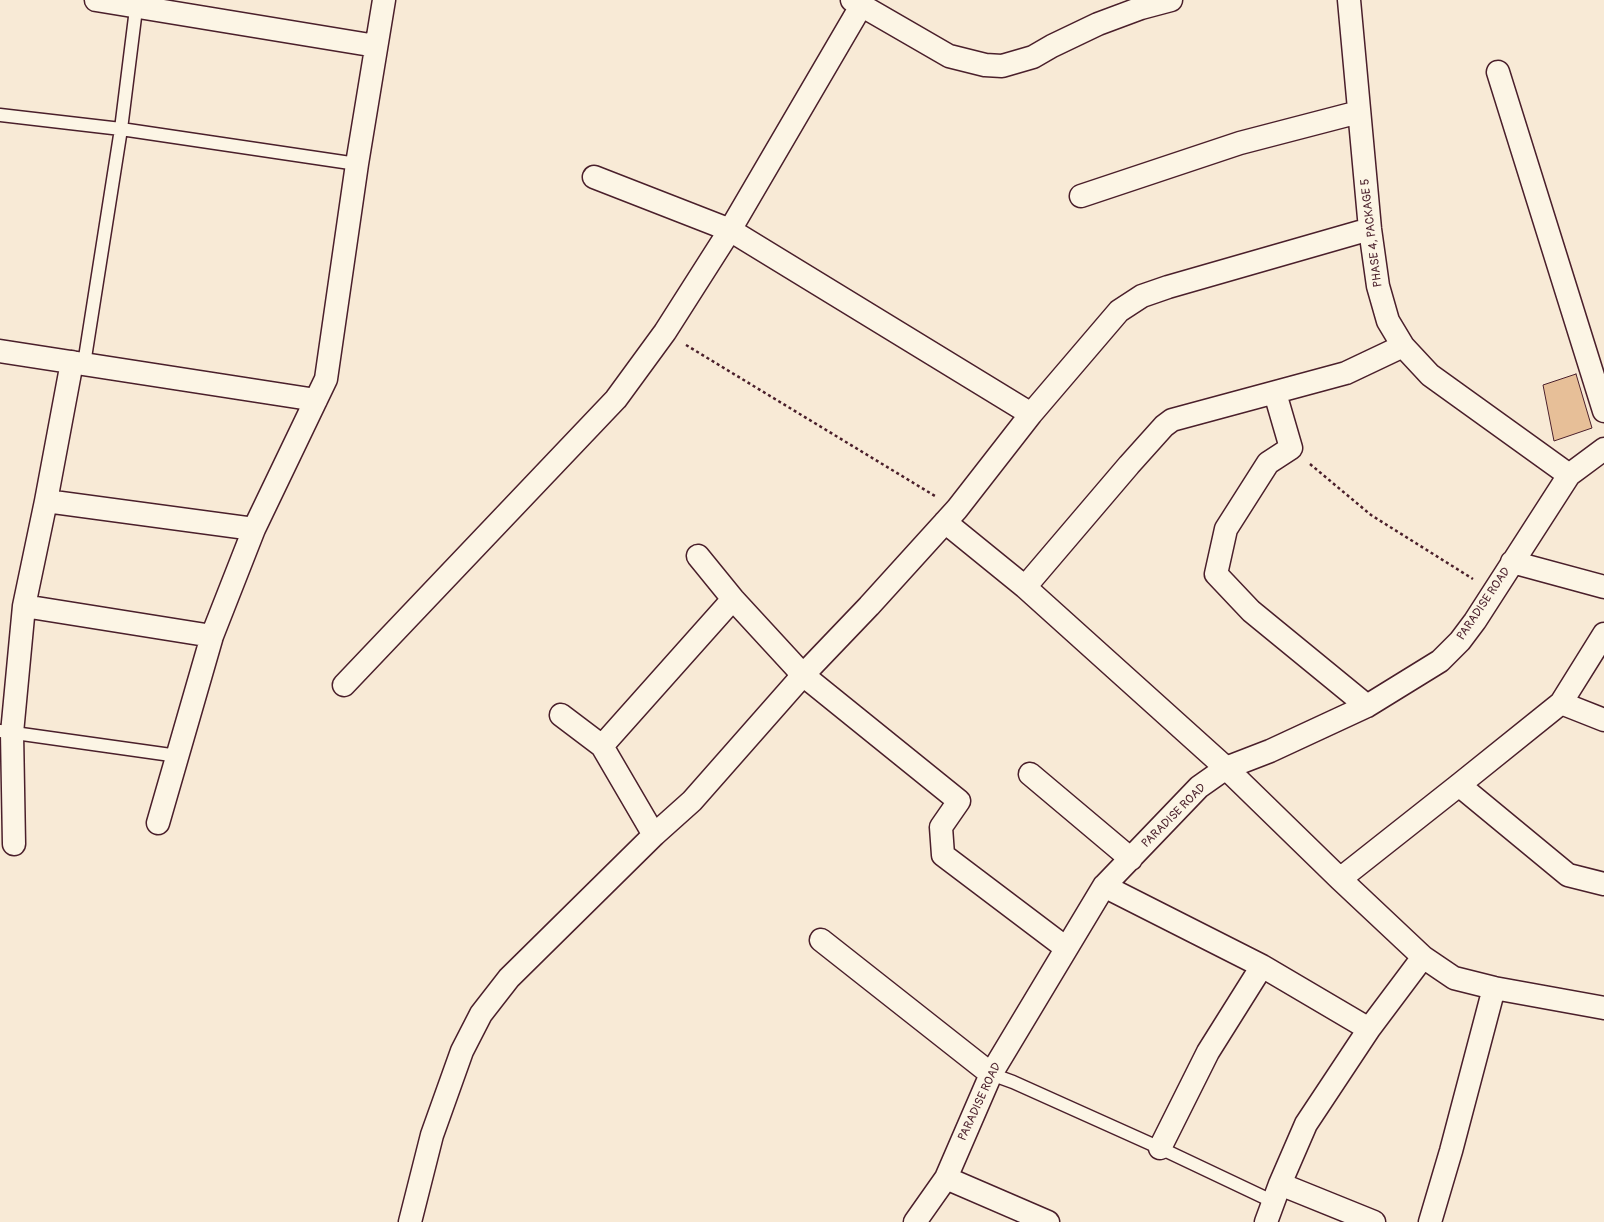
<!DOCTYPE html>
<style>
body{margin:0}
canvas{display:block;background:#f8ead6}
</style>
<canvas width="1604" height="1222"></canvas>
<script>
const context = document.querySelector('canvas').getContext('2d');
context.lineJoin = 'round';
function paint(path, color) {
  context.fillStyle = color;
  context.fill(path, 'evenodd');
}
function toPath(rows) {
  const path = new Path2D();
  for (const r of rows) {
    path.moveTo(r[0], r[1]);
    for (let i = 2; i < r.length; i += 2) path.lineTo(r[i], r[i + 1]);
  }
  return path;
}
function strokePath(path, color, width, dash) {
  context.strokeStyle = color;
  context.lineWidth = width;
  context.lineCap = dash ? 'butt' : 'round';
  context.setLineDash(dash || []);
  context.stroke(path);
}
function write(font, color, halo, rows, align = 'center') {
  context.font = font + ' Pangolin,sans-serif';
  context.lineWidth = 4;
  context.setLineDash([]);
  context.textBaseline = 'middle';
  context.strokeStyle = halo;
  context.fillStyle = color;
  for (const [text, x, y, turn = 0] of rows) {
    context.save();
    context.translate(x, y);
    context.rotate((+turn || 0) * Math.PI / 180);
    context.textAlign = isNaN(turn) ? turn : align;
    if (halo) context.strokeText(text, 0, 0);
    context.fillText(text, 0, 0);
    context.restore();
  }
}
const building = toPath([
 [1576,374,1592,428,1554,441,1543,385,1576,374]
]);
paint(building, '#e7bf98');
strokePath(building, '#4a1f2b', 1);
const service = toPath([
 [0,115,121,129,357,164],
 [84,364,121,129,137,1],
 [0,731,178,756],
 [991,1074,1013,1082,1160,1148,1274,1202]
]);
const minor = toPath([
 [96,0,376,46],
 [852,0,949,56,985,65,1002,66,1033,57,1052,46,1098,24,1141,8,1171,0],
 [1349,0,1370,229,1378,286,1388,321,1403,346,1430,375,1569,475],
 [1498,72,1604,411],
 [594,177,730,230,1031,414],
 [1081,196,1240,143,1359,112],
 [0,351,316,400],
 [1275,393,1291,448,1268,463,1226,529,1216,574,1251,611,1367,706],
 [46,501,254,529],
 [945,522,1025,587,1226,768,1340,879,1423,957,1454,978,1494,988,1604,1008],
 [698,556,733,599,803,675,959,801,941,827,943,855,1066,948],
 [1512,562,1604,587],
 [1025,587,1129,465,1164,426,1172,420,1346,373,1403,346],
 [24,606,212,636],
 [344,685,616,399,665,332,730,230,861,6],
 [1561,703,1604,720],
 [561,715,602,746,654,835],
 [602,746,733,599],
 [1030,774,1131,859],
 [1459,785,1568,875,1604,884],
 [158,823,212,636,254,529,326,379,357,164,384,0],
 [14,844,12,733,24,606,46,501,72,362],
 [1340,879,1459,785,1561,703,1604,634],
 [1104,886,1262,966,1369,1029],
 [821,940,991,1074],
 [1160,1148,1208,1052,1262,966],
 [946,1178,1048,1222],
 [1280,1184,1374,1222],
 [410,1222,432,1135,462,1051,481,1014,509,978,654,835,692,801,803,675,869,606,957,509,1031,414,1119,311,1142,296,1168,287,1370,229],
 [915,1222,946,1178,991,1074,1104,886,1199,787,1226,768,1270,751,1367,706,1440,661,1460,641,1475,621,1569,475,1604,449],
 [1266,1222,1280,1184,1306,1124,1369,1029,1423,957],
 [1430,1222,1451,1151,1494,988]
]);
strokePath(service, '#4a1f2b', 15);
strokePath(minor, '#4a1f2b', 25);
strokePath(toPath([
 [686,345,935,496],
 [1310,464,1371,515,1473,579]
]), '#4a1f2b', 2.5, [3, 3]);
strokePath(service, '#fcf5e5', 12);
strokePath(minor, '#fcf5e5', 22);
write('12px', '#4a1f2b', '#fcf5e5', [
 ["PHASE 4, PACKAGE 5",1372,233,-97],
 ["PARADISE ROAD",1484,604,-56],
 ["PARADISE ROAD",1174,816,-45],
 ["PARADISE ROAD",980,1102,-65]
]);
</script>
